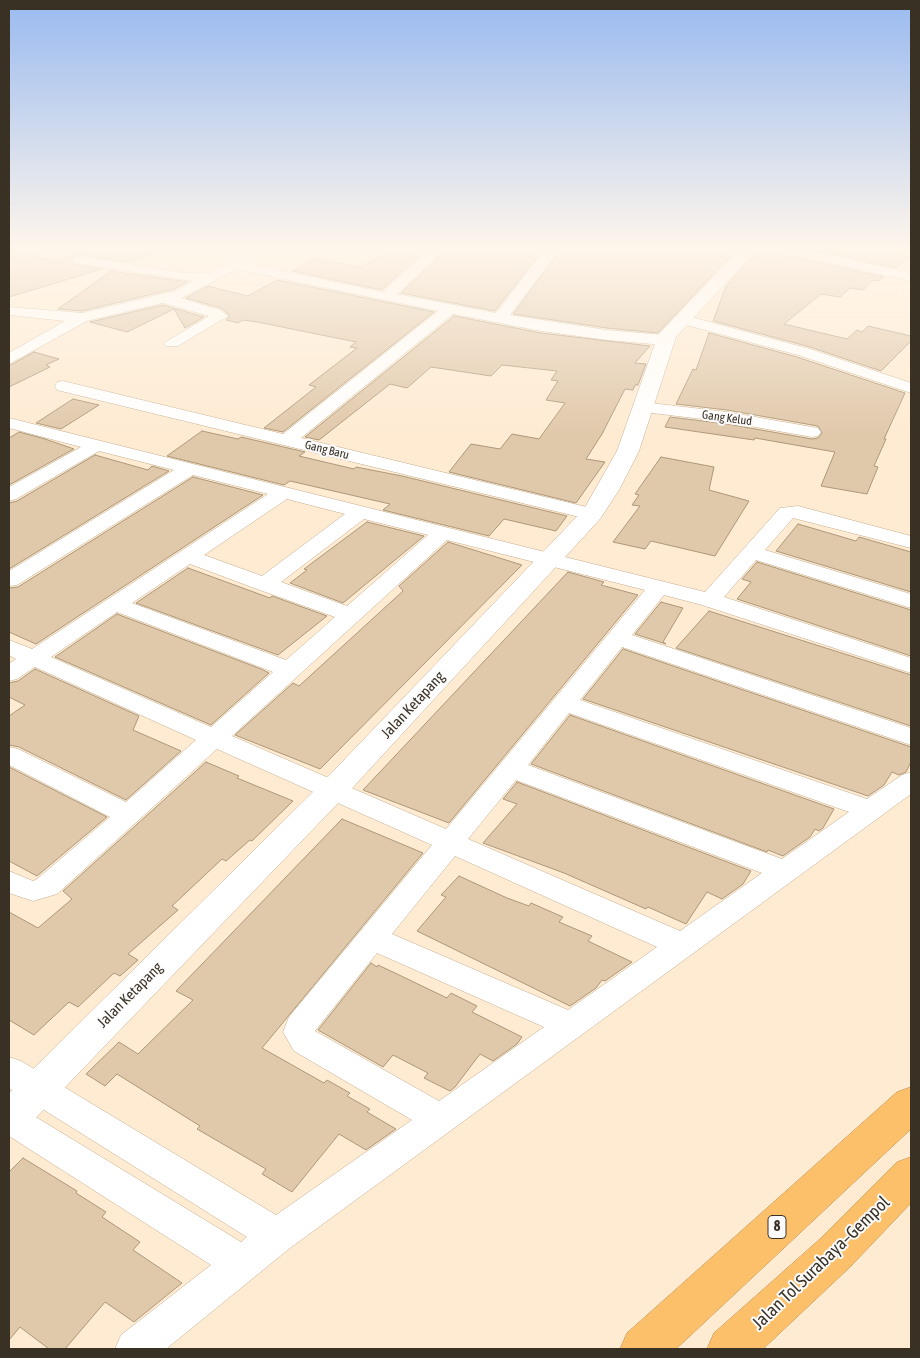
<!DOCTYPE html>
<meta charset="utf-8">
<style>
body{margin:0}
#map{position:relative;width:920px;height:1358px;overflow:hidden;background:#feebd2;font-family:"Asap Condensed",sans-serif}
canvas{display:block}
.frame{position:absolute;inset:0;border:10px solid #3a3125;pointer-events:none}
</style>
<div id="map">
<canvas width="920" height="1358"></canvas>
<div class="frame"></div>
</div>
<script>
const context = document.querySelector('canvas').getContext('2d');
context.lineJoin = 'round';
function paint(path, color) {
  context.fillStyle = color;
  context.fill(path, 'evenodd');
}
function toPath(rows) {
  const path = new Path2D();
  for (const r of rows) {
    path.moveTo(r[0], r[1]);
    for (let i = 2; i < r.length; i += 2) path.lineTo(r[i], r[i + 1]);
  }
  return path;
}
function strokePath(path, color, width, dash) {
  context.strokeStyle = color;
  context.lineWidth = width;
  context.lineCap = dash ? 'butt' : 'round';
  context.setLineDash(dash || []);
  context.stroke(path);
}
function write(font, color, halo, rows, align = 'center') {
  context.font = font + ' "Asap Condensed",sans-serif';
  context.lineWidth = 4;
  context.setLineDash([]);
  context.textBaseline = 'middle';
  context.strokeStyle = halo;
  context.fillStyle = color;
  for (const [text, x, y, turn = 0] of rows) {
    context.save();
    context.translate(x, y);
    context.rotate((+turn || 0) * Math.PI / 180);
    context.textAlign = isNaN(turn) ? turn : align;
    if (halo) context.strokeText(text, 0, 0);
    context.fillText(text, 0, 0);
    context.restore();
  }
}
const building = toPath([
 [88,247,159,247,160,252,128,262,75,255,71,259,75,265,102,269,9,297,9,248,57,262,88,247],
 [398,247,428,248,382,290,292,271,315,259,360,267,398,247],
 [451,247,545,247,495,311,401,293,445,251,451,252,451,247],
 [563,247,739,247,658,333,607,328,513,314,563,247],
 [761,247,765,247,774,253,884,277,878,281,873,280,863,290,850,288,840,297,821,294,784,324,847,339,857,330,862,332,868,326,911,336,911,341,881,371,810,347,713,321,726,286,761,247],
 [802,247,871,247,911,257,896,268,802,247],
 [111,271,187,282,174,289,82,311,58,309,111,271],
 [277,280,434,312,283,432,264,428,316,387,309,385,357,348,350,347,356,342,257,322,243,320,238,323,226,320,230,316,221,308,186,298,208,286,248,296,277,280],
 [163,305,204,317,185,328,174,309,127,332,90,322,163,305],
 [454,316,541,333,650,346,635,363,646,364,638,385,635,385,633,390,625,389,602,434,586,459,605,462,576,503,449,472,471,444,500,449,512,434,539,439,565,403,546,400,558,381,551,380,557,371,502,365,491,376,431,367,407,388,390,384,319,440,305,437,454,316],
 [709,333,797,357,905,393,884,439,886,439,874,466,878,467,867,494,821,486,835,452,755,438,754,440,665,427,670,417,727,424,812,439,818,438,822,433,818,426,727,410,676,404,693,369,696,370,709,333],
 [34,352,59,359,46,365,50,367,9,387,9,366,34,352],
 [73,399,99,405,61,429,36,423,73,399],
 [202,431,238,439,241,437,305,452,299,456,354,469,356,467,402,476,567,516,556,531,504,519,489,536,383,510,390,504,290,481,284,485,167,456,202,431],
 [19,432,45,439,74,449,9,485,9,438,19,432],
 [95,455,148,470,152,466,169,471,9,569,9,503,17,501,95,455],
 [661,457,714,467,709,490,749,501,715,556,651,541,645,549,613,542,640,506,632,505,639,495,635,494,661,457],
 [193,477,263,495,36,644,9,632,9,588,18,587,193,477],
 [367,522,424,536,343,603,290,583,307,570,304,569,367,522],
 [798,524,856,541,859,537,911,552,911,592,776,551,798,524],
 [448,542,522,565,320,769,235,735,293,683,299,686,403,591,399,586,448,542],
 [757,562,911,610,911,656,737,599,751,582,742,579,757,562],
 [188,568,270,598,272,596,327,616,278,655,136,603,188,568],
 [568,572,604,582,601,585,638,595,449,823,363,790,568,572],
 [661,602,683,608,663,642,666,644,635,634,661,602],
 [709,611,911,675,911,726,676,648,709,611],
 [117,614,261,669,269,673,211,725,55,657,117,614],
 [623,649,911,747,911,762,906,772,899,775,892,772,884,785,868,796,583,699,623,649],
 [35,669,139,716,133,730,181,751,126,800,19,747,9,745,9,716,25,705,9,697,9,683,18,681,35,669],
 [570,715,834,809,823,828,819,831,815,829,810,837,783,856,768,850,767,852,531,764,570,715],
 [206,762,239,776,237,778,293,801,252,841,250,840,226,861,222,859,172,906,178,910,128,954,138,960,120,976,114,973,78,1007,69,1002,34,1035,9,1020,9,912,38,928,72,899,63,891,206,762],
 [9,767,107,817,37,876,9,861,9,767],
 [517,782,751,871,743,884,722,899,707,892,686,924,648,907,646,909,564,873,483,843,517,804,503,799,517,782],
 [342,819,423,853,262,1048,324,1083,327,1080,350,1093,347,1096,370,1109,367,1112,396,1129,366,1150,339,1134,292,1192,262,1174,266,1169,197,1129,200,1126,117,1074,105,1086,86,1074,119,1042,138,1054,193,1000,176,991,342,819],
 [459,876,507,898,529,906,531,903,563,917,559,922,592,936,588,941,632,962,605,981,602,980,596,988,570,1006,417,931,446,897,441,895,459,876],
 [371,963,377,967,378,965,395,973,447,998,451,993,477,1006,472,1012,522,1037,517,1044,493,1061,480,1054,455,1087,450,1091,424,1078,428,1073,393,1055,383,1067,318,1030,371,963],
 [23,1158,77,1191,76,1193,106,1212,102,1217,140,1242,133,1250,182,1283,134,1322,105,1302,65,1349,49,1349,20,1327,9,1340,9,1172,23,1158]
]);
paint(building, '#e0c8aa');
strokePath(building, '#ad9779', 1);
const minor = toPath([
 [432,247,447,247,397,294,496,313,547,247,561,247,510,315,607,330,664,335,672,340,664,345,607,340,541,331,453,314,301,438,599,510,602,514,599,518,592,520,57,390,55,386,57,382,63,381,283,434,438,311,240,270,230,273,181,298,220,310,228,316,178,346,166,346,164,343,209,316,163,303,87,321,9,364,9,353,65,321,9,315,9,307,82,313,175,291,193,281,80,264,75,263,73,260,75,257,80,256,185,273,209,273,220,267,240,262,383,292,432,247],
 [767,247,793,247,911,273,911,281,774,251,767,247],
 [680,314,810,349,911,383,911,393,798,355,675,322,672,319,680,314],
 [642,402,727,412,812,427,818,428,821,432,818,436,812,437,727,422,636,411,633,407,636,403,642,402],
 [9,418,705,592,780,508,798,506,911,536,911,548,793,518,765,550,911,594,911,608,756,560,724,597,911,658,911,673,702,605,664,595,632,635,911,728,911,745,622,647,580,700,867,799,902,775,911,772,911,794,290,1248,166,1349,115,1349,121,1335,211,1265,9,1136,9,1103,21,1108,241,1242,247,1237,9,1088,9,1057,21,1061,276,1215,412,1120,294,1051,283,1032,289,1017,432,845,217,749,57,894,33,901,9,893,9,871,33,881,37,879,110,817,9,765,9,747,18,749,126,802,196,740,35,667,17,679,9,681,9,664,16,659,9,655,9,640,32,649,268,494,193,475,17,585,9,586,9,571,174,470,99,451,16,499,9,501,9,487,81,447,9,428,9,418],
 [287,499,345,514,262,576,204,555,287,499],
 [364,519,428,535,347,606,281,582,364,519],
 [447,540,645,590,446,829,232,736,447,540],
 [190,564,257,589,335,617,286,660,132,603,190,564],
 [117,612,273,672,211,727,51,657,117,612],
 [569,713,849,812,782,859,528,765,569,713],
 [516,780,762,873,680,931,468,839,516,780],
 [455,856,657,947,568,1010,392,934,455,856],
 [377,953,544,1027,439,1101,315,1031,377,953]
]);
const tertiary = toPath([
 [742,247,759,247,676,337,639,451,619,490,600,519,344,797,23,1131,9,1136,9,1093,322,783,584,509,617,451,658,335,742,247]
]);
const motorway = toPath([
 [911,1087,911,1129,676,1349,620,1349,627,1333,897,1092,911,1087],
 [911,1157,911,1203,850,1267,763,1349,707,1349,714,1333,820,1239,897,1162,911,1157]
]);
strokePath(minor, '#c4ad8f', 1);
strokePath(tertiary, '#c4ad8f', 1);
strokePath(motorway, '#b88e52', 1);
paint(minor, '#fff');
paint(tertiary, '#fff');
paint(motorway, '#fcc06a');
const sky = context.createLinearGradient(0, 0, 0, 437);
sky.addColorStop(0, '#99baf0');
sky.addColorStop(0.57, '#fff6eb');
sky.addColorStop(1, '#fff6eb00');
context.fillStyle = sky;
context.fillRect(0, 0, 920, 437);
write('12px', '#3a3125', '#fbfbfb', [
 ["Gang Kelud",727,418,8],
 ["Gang Baru",327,450,14]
]);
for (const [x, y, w] of [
 [777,1227,18]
]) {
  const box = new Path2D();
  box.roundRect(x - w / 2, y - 11.5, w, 23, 4);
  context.fillStyle = '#fbfbfb';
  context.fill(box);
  strokePath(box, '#3a3125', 1);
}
write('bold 14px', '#3a3125', null, [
 ["8",777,1227]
]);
write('15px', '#3a3125', '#fbfbfb', [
 ["Jalan Ketapang",413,705,-47],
 ["Jalan Ketapang",130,995,-45]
]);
write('18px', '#3a3125', '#fbfbfb', [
 ["Jalan Tol Surabaya–Gempol",821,1263,-44]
]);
</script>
